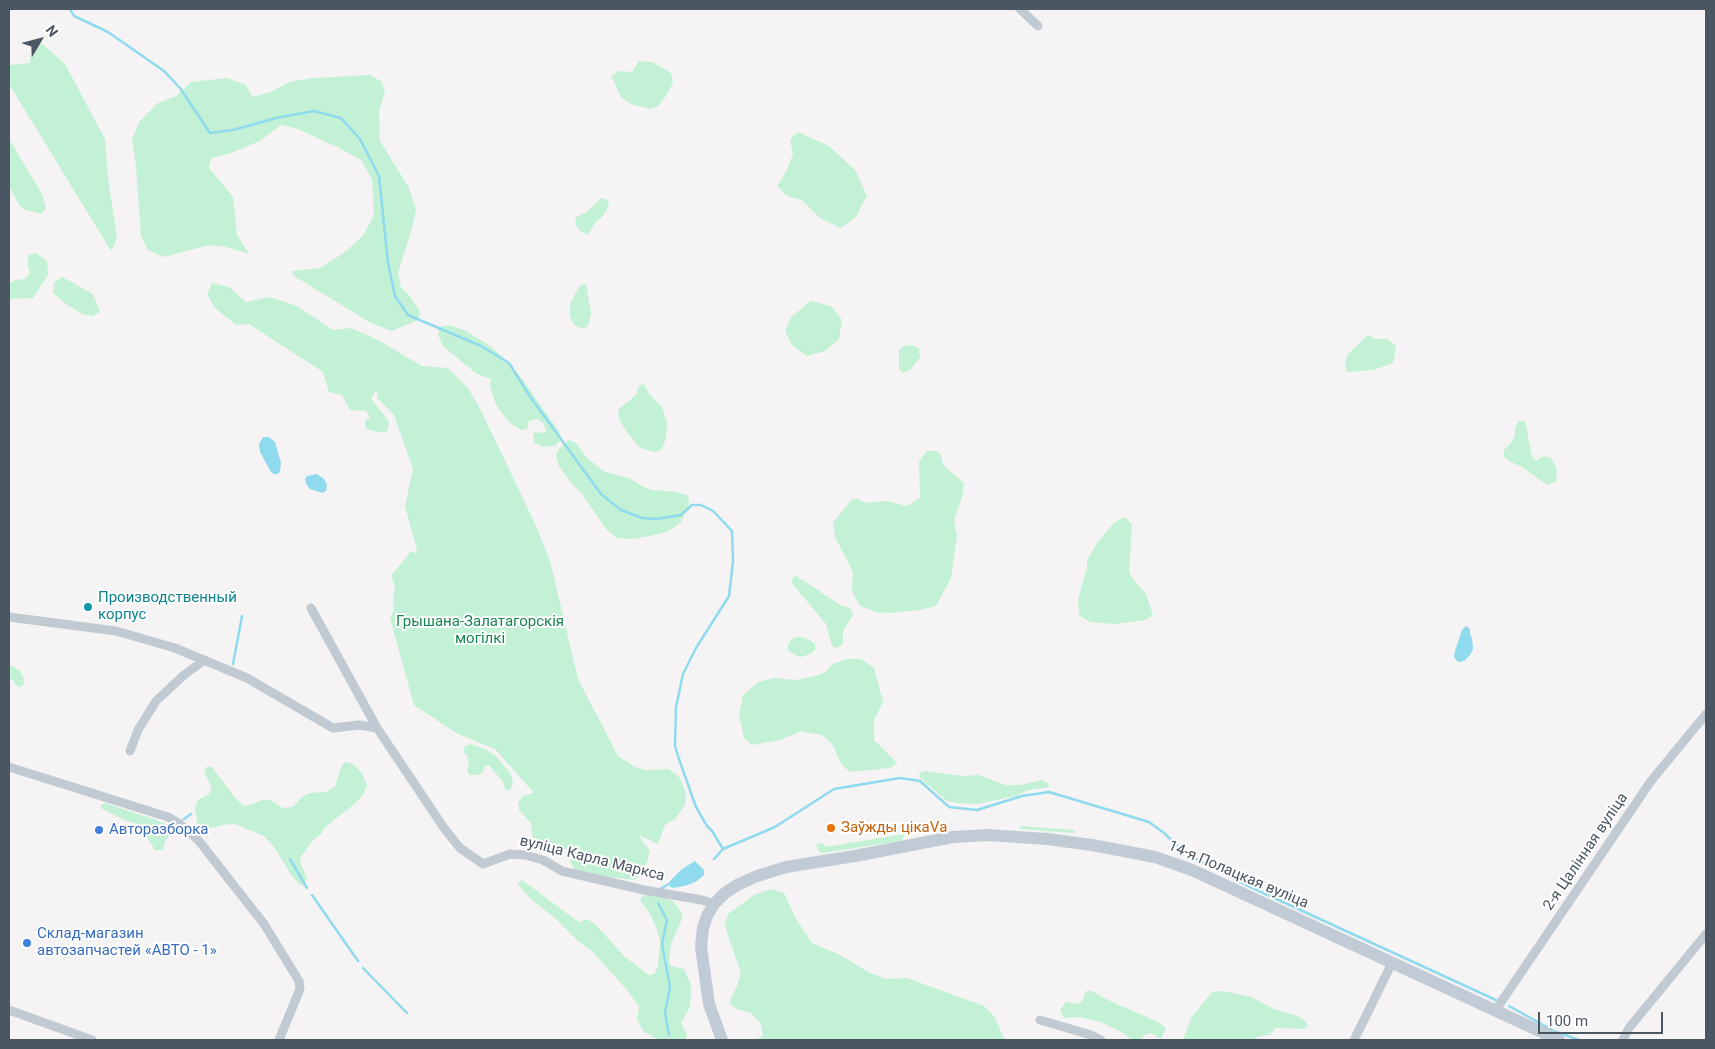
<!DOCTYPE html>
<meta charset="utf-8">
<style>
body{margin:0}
#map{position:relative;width:1715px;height:1049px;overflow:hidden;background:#f5f3f3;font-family:Roboto,sans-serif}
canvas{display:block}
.frame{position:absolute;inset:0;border:10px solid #4a5661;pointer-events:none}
.north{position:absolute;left:15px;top:15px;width:50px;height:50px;-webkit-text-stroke:4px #fff;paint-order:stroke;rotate:53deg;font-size:14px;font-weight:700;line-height:20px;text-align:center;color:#4a5661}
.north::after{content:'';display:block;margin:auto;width:18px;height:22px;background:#4a5661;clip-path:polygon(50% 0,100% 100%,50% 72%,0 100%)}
.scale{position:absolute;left:1538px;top:1012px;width:125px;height:22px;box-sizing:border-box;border:2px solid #4a5661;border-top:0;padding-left:6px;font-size:15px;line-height:18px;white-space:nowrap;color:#4a5661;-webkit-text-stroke:4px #fff;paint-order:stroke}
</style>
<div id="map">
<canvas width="1715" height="1049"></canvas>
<div class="frame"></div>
<div class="north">N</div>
<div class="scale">100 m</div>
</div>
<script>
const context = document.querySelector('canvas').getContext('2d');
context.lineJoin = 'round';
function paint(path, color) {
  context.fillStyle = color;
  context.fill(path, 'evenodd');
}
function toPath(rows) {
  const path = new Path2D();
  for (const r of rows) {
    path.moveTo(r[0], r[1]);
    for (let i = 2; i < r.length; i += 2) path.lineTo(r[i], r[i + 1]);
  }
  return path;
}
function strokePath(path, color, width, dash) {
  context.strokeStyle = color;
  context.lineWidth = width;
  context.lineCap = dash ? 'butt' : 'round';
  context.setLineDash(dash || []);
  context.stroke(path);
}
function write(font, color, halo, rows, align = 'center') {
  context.font = font + ' Roboto,sans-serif';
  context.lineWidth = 4;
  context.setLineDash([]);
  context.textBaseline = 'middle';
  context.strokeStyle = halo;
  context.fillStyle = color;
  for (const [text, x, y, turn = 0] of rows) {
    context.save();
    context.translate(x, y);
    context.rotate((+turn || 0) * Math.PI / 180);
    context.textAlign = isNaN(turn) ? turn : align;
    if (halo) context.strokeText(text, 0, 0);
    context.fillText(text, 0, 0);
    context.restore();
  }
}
paint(toPath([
 [41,43,65,64,105,139,108,178,117,238,111,251,9,84,9,65,30,63,31,50],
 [639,61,652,62,671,73,673,83,666,96,658,106,651,109,631,104,621,97,611,76,619,71,632,72],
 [369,75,381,81,385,91,379,112,380,141,409,188,416,210,411,232,398,273,401,288,410,296,420,312,418,320,392,331,371,323,294,276,292,271,320,268,345,252,363,236,374,215,372,179,361,160,337,147,298,129,281,125,260,141,228,154,211,158,209,168,233,197,237,235,249,254,226,247,209,245,164,257,148,250,141,236,136,166,132,139,139,122,158,103,176,96,191,82,227,78,246,85,252,97,271,92,289,82,313,78],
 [798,132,829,146,855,170,867,196,855,218,841,228,821,219,802,200,787,196,777,186,786,172,793,154,790,140],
 [9,139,42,194,46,208,42,214,25,210,20,206,9,186],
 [601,198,606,199,609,203,608,207,602,217,594,224,588,235,580,231,576,225,575,218,588,211],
 [36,253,47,261,48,275,33,298,9,299,9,284,15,280,25,279,30,273,28,265,28,255],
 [62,277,93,294,100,312,92,316,82,314,66,304,53,293,54,283],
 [212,283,229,287,246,302,269,297,297,306,333,330,351,328,378,340,422,366,448,368,467,387,477,403,500,450,536,526,550,561,578,679,618,756,635,767,646,770,669,769,680,778,686,793,685,805,675,819,665,825,658,844,638,835,650,851,647,862,642,873,635,880,599,876,574,869,570,861,576,856,572,849,552,848,539,843,532,836,531,823,519,810,518,803,523,796,534,793,495,749,456,733,414,705,390,618,394,609,393,600,395,585,391,576,411,551,415,553,417,550,405,506,413,469,394,415,377,398,377,390,371,398,389,422,387,432,377,432,366,429,365,421,370,417,366,411,350,410,342,395,329,392,323,372,249,324,236,325,215,308,207,294],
 [586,284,591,313,588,326,582,329,574,325,570,316,570,304,580,285],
 [811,301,831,306,842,320,839,339,825,351,807,356,792,345,785,331,791,317],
 [449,325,466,331,486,343,503,357,522,379,558,430,562,439,555,446,544,447,534,443,533,434,536,432,544,433,546,432,544,424,538,419,529,421,527,429,521,430,509,422,496,405,490,386,491,379,477,374,444,347,438,335,440,327],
 [1368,335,1376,339,1388,339,1396,346,1393,363,1373,370,1347,372,1345,365,1347,355],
 [911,345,919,348,920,357,911,369,903,373,899,369,899,350,904,346],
 [644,384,650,395,662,407,667,423,666,439,661,450,654,452,640,448,629,435,620,421,618,415,619,409,636,395,639,386],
 [1519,421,1525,421,1532,456,1536,461,1544,456,1551,458,1557,469,1556,482,1547,485,1522,467,1511,462,1504,457,1504,450,1511,443,1515,434,1515,427],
 [568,440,575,442,587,458,605,472,629,478,640,485,651,490,677,492,688,496,689,505,681,522,669,531,650,536,631,539,617,538,607,530,582,494,572,484,559,466,556,455,559,449],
 [927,451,937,451,941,455,943,465,964,483,963,494,954,520,957,536,951,578,936,606,919,610,891,613,876,612,860,606,852,591,853,572,835,537,833,523,851,500,858,499,865,503,886,501,907,506,920,498,919,462],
 [1124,517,1132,524,1129,572,1134,580,1146,594,1153,615,1146,620,1115,624,1090,622,1079,615,1078,599,1087,568,1087,560,1097,543,1114,523],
 [795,575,840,605,850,608,853,615,843,631,843,644,837,648,832,646,826,624,791,582],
 [796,637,801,637,810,640,815,644,815,650,810,654,801,657,795,655,788,650,788,645,790,641],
 [848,659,861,659,874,668,883,702,874,720,874,740,897,763,890,768,850,772,842,765,832,744,822,735,801,731,780,740,752,745,744,738,739,716,743,695,759,682,774,678,795,680,816,676,826,672,832,664],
 [9,666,13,666,20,671,24,679,24,683,21,687,17,686,12,679,9,679],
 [471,744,487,750,496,756,510,773,513,782,511,788,508,791,505,789,503,782,489,765,485,766,483,772,479,775,469,775,467,770,469,764,467,755,463,752,465,746],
 [344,762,353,764,362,773,367,785,363,795,352,806,325,827,322,833,313,840,300,858,301,865,307,878,304,885,299,884,291,875,275,848,264,836,235,824,222,825,203,830,198,828,195,808,198,800,209,794,212,787,204,773,206,767,212,767,232,794,243,806,251,805,264,799,272,801,283,808,293,807,302,797,309,793,326,792,335,787,341,767],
 [925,771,963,776,978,775,1006,785,1020,785,1042,780,1048,783,1049,787,1029,790,1016,796,991,801,977,804,958,803,947,801,920,778,919,773],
 [105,803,162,822,169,826,171,830,170,835,165,841,163,850,155,850,148,839,145,827,125,820,102,809,101,805],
 [1021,826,1074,830,1075,831,1074,833,1021,829,1020,827],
 [904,834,903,839,900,841,823,853,819,852,816,844,823,843,825,847],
 [522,880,576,920,580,922,587,919,595,924,624,956,649,975,654,974,658,967,660,942,657,929,650,914,640,900,642,896,655,894,667,898,675,903,682,914,682,919,671,944,669,962,671,966,684,969,691,985,690,1007,681,1023,687,1035,686,1039,658,1040,643,1031,637,1019,639,1007,627,990,593,952,579,942,555,918,532,900,520,887,518,883],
 [771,889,784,893,796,919,812,943,840,955,868,972,886,979,907,978,984,1006,994,1016,1004,1038,1007,1040,756,1040,763,1035,761,1024,751,1013,736,1009,729,1003,737,986,741,973,725,926,728,914,754,895],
 [1086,991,1092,991,1112,1002,1156,1021,1166,1028,1161,1039,1150,1033,1143,1036,1142,1040,1132,1040,1123,1033,1101,1022,1079,1017,1064,1018,1060,1010,1066,1002,1078,1004,1083,1000],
 [1223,991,1251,997,1274,1009,1295,1015,1303,1019,1308,1025,1305,1028,1301,1029,1275,1028,1270,1035,1257,1037,1256,1040,1183,1040,1191,1018,1212,992]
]), '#c3f1d5');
paint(toPath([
 [263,437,269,437,275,442,281,463,280,472,277,474,274,474,271,472,260,452,259,444],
 [317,474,324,479,327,485,326,491,322,493,310,489,306,484,305,479,307,476],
 [1466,626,1470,629,1470,634,1472,638,1473,649,1470,655,1464,661,1458,662,1454,657,1455,651,1462,630],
 [695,861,704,870,704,875,697,881,688,885,674,888,670,887,669,882,682,869]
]), '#90daee');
strokePath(toPath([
 [70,9,74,16,108,32,164,71,180,88,210,133,233,130,276,118,314,111,341,118,360,139,379,176,388,263,395,296,408,315,481,346,509,363,531,398,601,494,621,510,642,518,656,519,681,515,692,505,701,505,713,511,732,531,733,561,729,596,696,648,683,674,676,707,675,746,679,759,696,807,707,826,712,831,723,849],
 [233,664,242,616],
 [184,819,191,814],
 [165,829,171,826],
 [290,859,307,888],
 [714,859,723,849,775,827,834,789,900,778,920,781,949,807,977,810,1022,796,1049,792,1149,822,1164,833,1186,854,1246,885,1496,1000],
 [660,889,671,883],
 [312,895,358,961],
 [658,903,667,920,662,944,670,987,665,1013,669,1035],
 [363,968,407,1013],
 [1509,1006,1554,1031,1579,1040]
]), '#90daee', 2.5);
strokePath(toPath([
 [1020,9,1038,26],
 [311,608,377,728,444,828,460,848,483,864,510,854,525,855,543,860,562,871,644,890,702,900,714,904],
 [9,617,116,631,175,648,247,678,333,728,359,725,377,728],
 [130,751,138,730,156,701,184,675,203,661],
 [9,767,168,817,180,824,199,841,264,924,299,981,300,989,279,1040],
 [9,1010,92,1040],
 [1495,1011,1651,781,1706,714],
 [1040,1020,1091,1035,1101,1040],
 [1354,1040,1392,963],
 [1623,1040,1629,1028,1706,934]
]), '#c1cad2', 9);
strokePath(toPath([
 [722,1040,709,1004,701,947,703,928,707,916,714,904,725,893,737,885,757,876,786,867,855,856,953,837,987,835,1047,839,1092,845,1155,857,1192,870,1559,1040]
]), '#c1cbd6', 12);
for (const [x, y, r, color] of [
 [88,607,5,"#0f9aa8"],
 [831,828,5,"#e8710a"],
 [99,830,5,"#3f7fe0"],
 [27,943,5,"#3f7fe0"]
]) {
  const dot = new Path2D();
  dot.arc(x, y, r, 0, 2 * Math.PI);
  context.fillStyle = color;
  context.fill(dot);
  strokePath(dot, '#fff', 2);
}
write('15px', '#0d838f', '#fff', [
 ["Производственный",98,598],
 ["корпус",98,615]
], 'left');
write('15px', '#17864f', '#fff', [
 ["Грышана-Залатагорскія",480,622],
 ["могілкі",480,639]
]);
write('15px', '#c56008', '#fff', [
 ["Заўжды цікаVа",841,828]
], 'left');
write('15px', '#366cbe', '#fff', [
 ["Авторазборка",109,830],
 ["Склад-магазин",37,934],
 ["автозапчастей «АВТО - 1»",37,951]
], 'left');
write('15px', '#4a5661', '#fff', [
 ["2-я Цалінная вуліца",1586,852,-56],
 ["вуліца Карла Маркса",592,859,14],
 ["14-я Полацкая вуліца",1238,875,23]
]);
</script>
